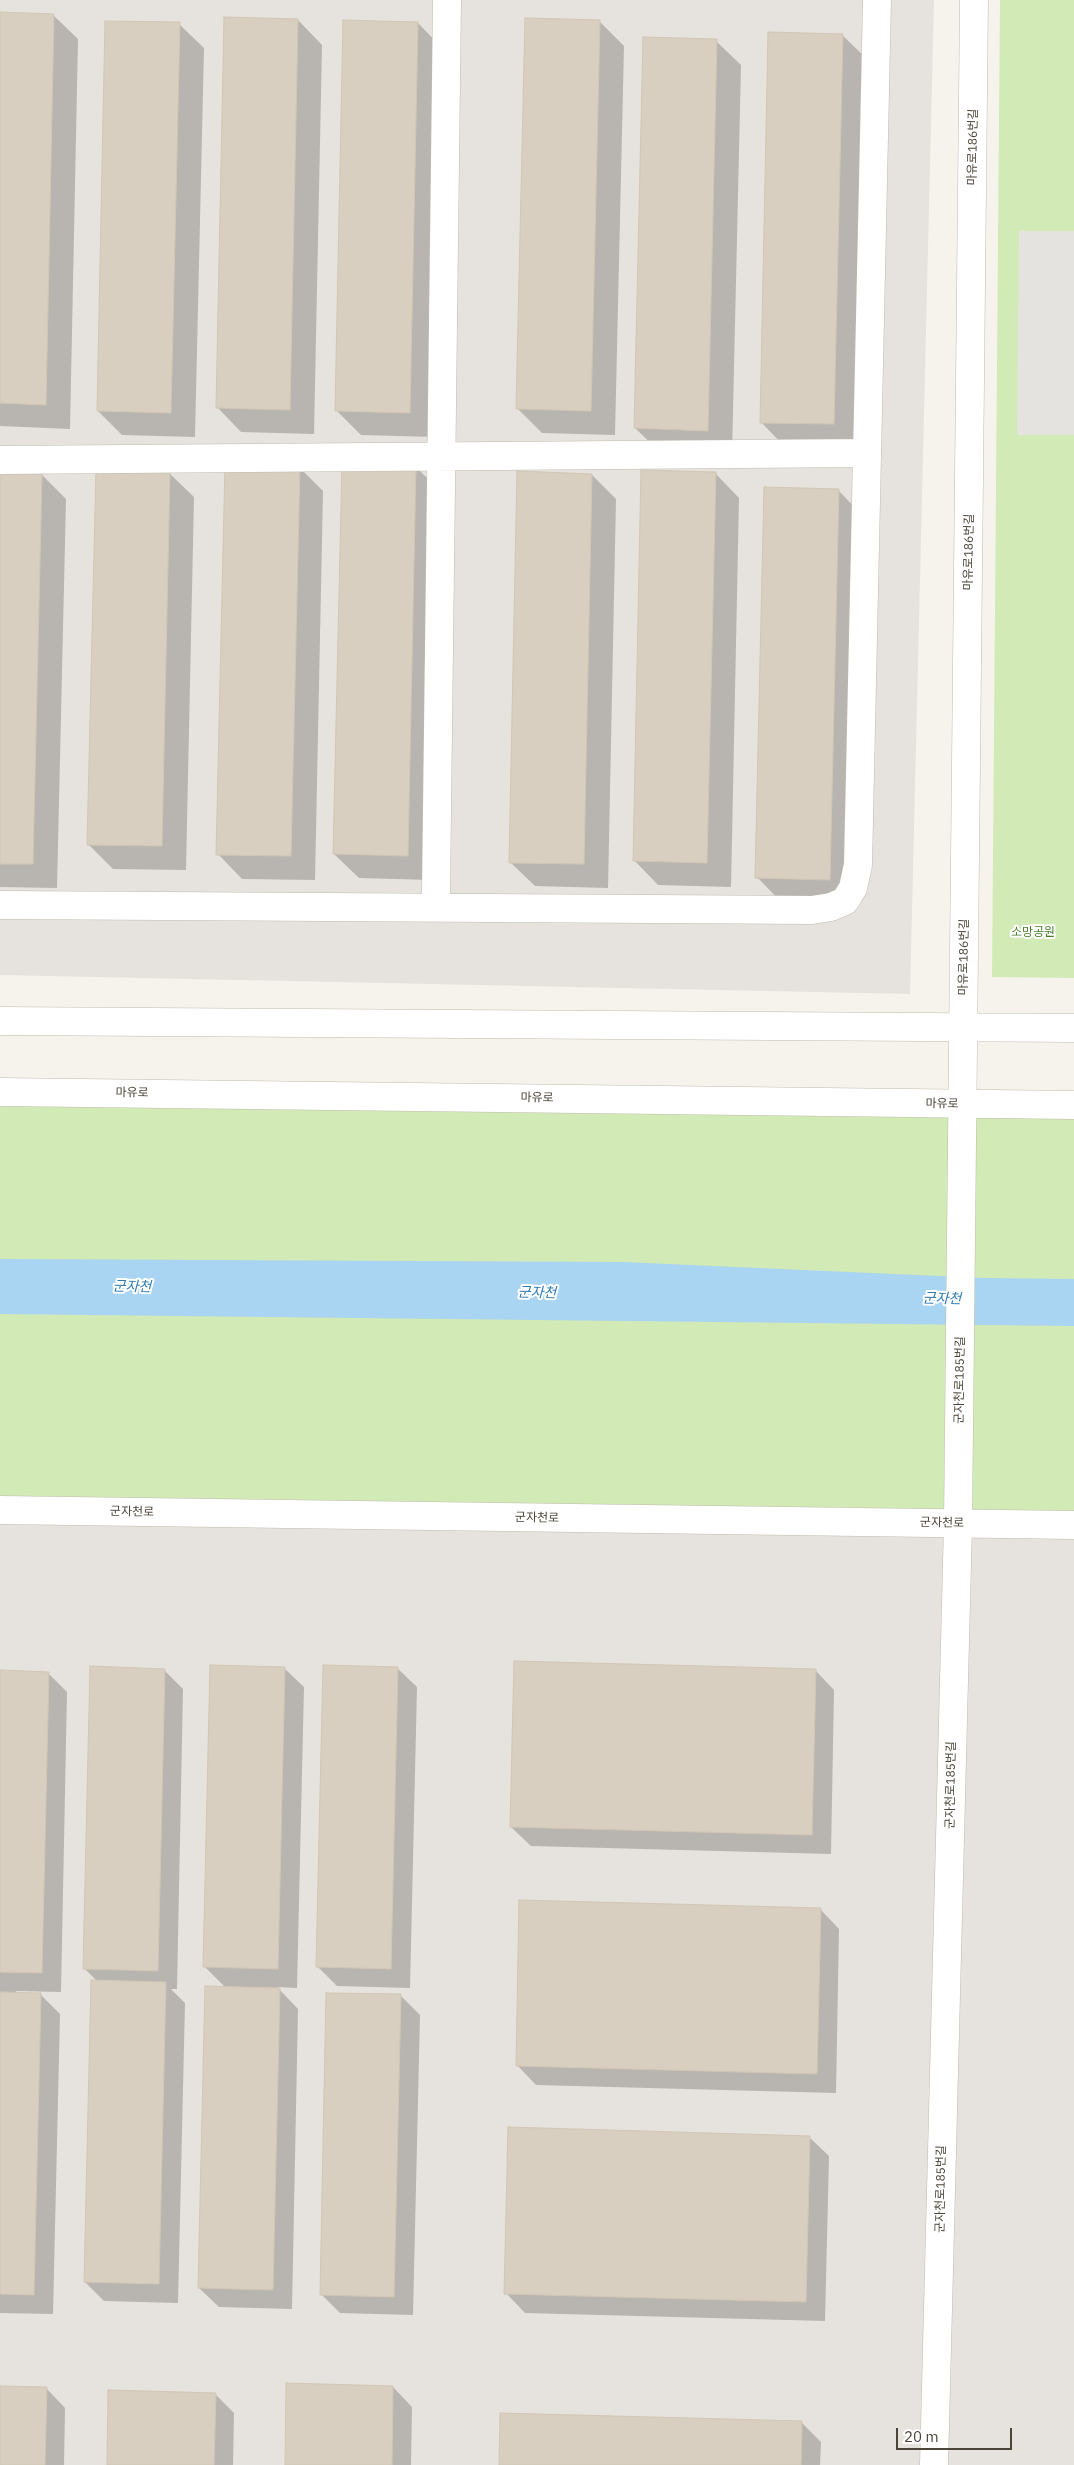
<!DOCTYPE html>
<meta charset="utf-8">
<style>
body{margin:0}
#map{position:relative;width:1074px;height:2465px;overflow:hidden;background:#f6f3ec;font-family:"IBM Plex Sans",sans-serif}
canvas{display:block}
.scale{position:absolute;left:896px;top:2428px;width:116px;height:22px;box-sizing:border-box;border:2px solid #4b4439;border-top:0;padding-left:6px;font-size:15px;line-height:18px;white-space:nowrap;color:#4b4439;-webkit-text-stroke:4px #fff;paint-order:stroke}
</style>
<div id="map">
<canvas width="1074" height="2465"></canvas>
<div class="scale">20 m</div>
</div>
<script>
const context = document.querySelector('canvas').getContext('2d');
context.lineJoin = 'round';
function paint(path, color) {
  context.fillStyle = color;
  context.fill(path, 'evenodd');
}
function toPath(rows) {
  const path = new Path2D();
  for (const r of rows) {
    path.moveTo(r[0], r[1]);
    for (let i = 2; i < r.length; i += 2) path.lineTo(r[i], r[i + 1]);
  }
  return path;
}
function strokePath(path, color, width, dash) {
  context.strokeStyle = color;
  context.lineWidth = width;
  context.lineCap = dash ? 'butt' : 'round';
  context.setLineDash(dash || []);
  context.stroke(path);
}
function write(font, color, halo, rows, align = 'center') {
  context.font = font + ' "IBM Plex Sans","Noto Sans KR",sans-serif';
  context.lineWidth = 4;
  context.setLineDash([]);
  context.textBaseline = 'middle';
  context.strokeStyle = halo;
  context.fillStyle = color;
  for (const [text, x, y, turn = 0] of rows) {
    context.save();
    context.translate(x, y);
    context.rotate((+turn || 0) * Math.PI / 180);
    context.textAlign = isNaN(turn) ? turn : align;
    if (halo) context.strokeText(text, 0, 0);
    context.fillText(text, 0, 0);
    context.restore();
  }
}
paint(toPath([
 [0,0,934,0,910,994,0,975],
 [0,1523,1074,1535,1074,2465,0,2465]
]), '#e6e2dd');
paint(toPath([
 [1000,0,1074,0,1074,978,992,977],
 [0,1088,1074,1103,1074,1525,0,1510]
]), '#d2eab5');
paint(toPath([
 [1019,231,1074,231,1074,435,1017,435]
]), '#e5e3e0');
paint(toPath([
 [0,1259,623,1262,984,1278,1074,1279,1074,1326,0,1314]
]), '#a9d4f2');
paint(toPath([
 [0,13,53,15,78,39,70,429,0,426],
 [298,20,322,45,314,434,241,432,217,407],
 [599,21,624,46,615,435,542,433,518,409],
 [418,23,442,48,434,437,361,435,336,410],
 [179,24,204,48,195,437,122,435,98,411],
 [842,35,867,59,858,448,785,447,761,422],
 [716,41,741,65,732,454,660,452,635,428],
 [299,467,323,491,315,880,242,879,218,854],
 [416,467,440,491,432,880,359,878,334,854],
 [169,473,194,497,186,870,113,869,88,844],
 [715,473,739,498,731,887,658,885,634,860],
 [0,474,42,475,66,499,57,888,0,887],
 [592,475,616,499,608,888,535,886,510,862],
 [838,490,862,515,854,903,781,902,757,877],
 [284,1668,304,1687,297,1988,277,1987,298,2009,292,2309,219,2307,199,2288,226,1988,205,1967],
 [397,1668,417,1687,410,1988,337,1986,317,1966],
 [164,1670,183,1689,177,1989,171,1989,185,2003,178,2303,104,2301,85,2282,97,1981,84,1968],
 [815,1670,834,1690,831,1854,531,1846,511,1827],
 [0,1672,48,1673,67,1692,61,1992,16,1991,16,1994,40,1994,60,2014,53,2314,0,2313],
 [820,1909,839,1929,836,2093,536,2085,517,2065],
 [401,1996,420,2015,413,2315,340,2313,321,2294],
 [809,2137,829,2156,825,2321,525,2313,506,2293],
 [0,2387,46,2388,65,2408,64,2465,0,2465],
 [393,2387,412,2407,411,2465,286,2465],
 [215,2394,234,2413,233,2465,108,2465],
 [802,2423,821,2442,820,2465,500,2465]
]), '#0003');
const building = toPath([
 [0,12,54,14,46,405,0,403,0,12],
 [224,17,298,19,290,410,216,408,224,17],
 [525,18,600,20,591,411,516,409,525,18],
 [343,20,418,22,410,413,335,411,343,20],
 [105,21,180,22,171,413,97,411,105,21],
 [768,32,843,34,834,424,760,423,768,32],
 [643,37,717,39,708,431,634,428,643,37],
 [225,464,300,466,291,856,216,855,225,464],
 [342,464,416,465,408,856,333,854,342,464],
 [96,469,170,471,162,846,87,845,96,469],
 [641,470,716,472,707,863,633,861,641,470],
 [517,471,592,474,584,864,509,863,517,471],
 [0,473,42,474,33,864,0,864,0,473],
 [764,487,839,489,830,880,755,878,764,487],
 [514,1661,816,1669,812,1835,510,1827,514,1661],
 [210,1665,285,1667,278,1969,203,1967,210,1665],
 [323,1665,398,1667,391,1969,316,1967,323,1665],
 [90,1666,165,1669,158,1971,83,1969,90,1666],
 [0,1670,49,1672,42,1973,0,1972,0,1670],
 [519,1900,821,1908,817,2074,516,2066,519,1900],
 [91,1980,166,1982,159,2284,84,2282,91,1980],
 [205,1986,280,1988,273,2290,198,2288,205,1986],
 [0,1992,41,1993,34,2295,0,2294,0,1992],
 [326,1993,401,1994,394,2297,320,2295,326,1993],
 [508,2127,810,2136,806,2302,504,2294,508,2127],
 [286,2383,393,2386,392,2465,285,2465,286,2383],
 [0,2386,47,2387,45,2465,0,2465,0,2386],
 [108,2390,216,2393,214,2465,107,2465,108,2390],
 [500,2413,802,2421,801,2465,499,2465,500,2413]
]);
paint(building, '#d8cfc1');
strokePath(building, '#d3c7b4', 1);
const minor = toPath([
 [0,460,867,453],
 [436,892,447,0],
 [0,905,812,910,831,907,845,901,853,888,858,865,877,0],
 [0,1021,1074,1028],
 [0,1092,1074,1105],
 [0,1510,1074,1525],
 [934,2465,958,1524,974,0]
]);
strokePath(minor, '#c2bbae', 29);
strokePath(minor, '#fff', 28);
write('12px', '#4b4439', '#fff', [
 ["마유로186번길",973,147,-89],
 ["마유로186번길",969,552,-89],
 ["마유로186번길",964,957,-89],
 ["마유로",132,1093,1],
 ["마유로",537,1098,1],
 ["마유로",942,1104,1],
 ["군자천로185번길",960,1380,-89],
 ["군자천로",132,1512,1],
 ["군자천로",537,1518,1],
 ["군자천로",942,1523,1],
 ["군자천로185번길",951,1785,-89],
 ["군자천로185번길",941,2189,-89]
]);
write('12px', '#4a7f2a', '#fff', [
 ["소망공원",1033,933]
]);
write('italic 14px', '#2e7ab2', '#fff', [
 ["군자천",132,1287,1],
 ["군자천",537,1293,1],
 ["군자천",942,1299,1]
]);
</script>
